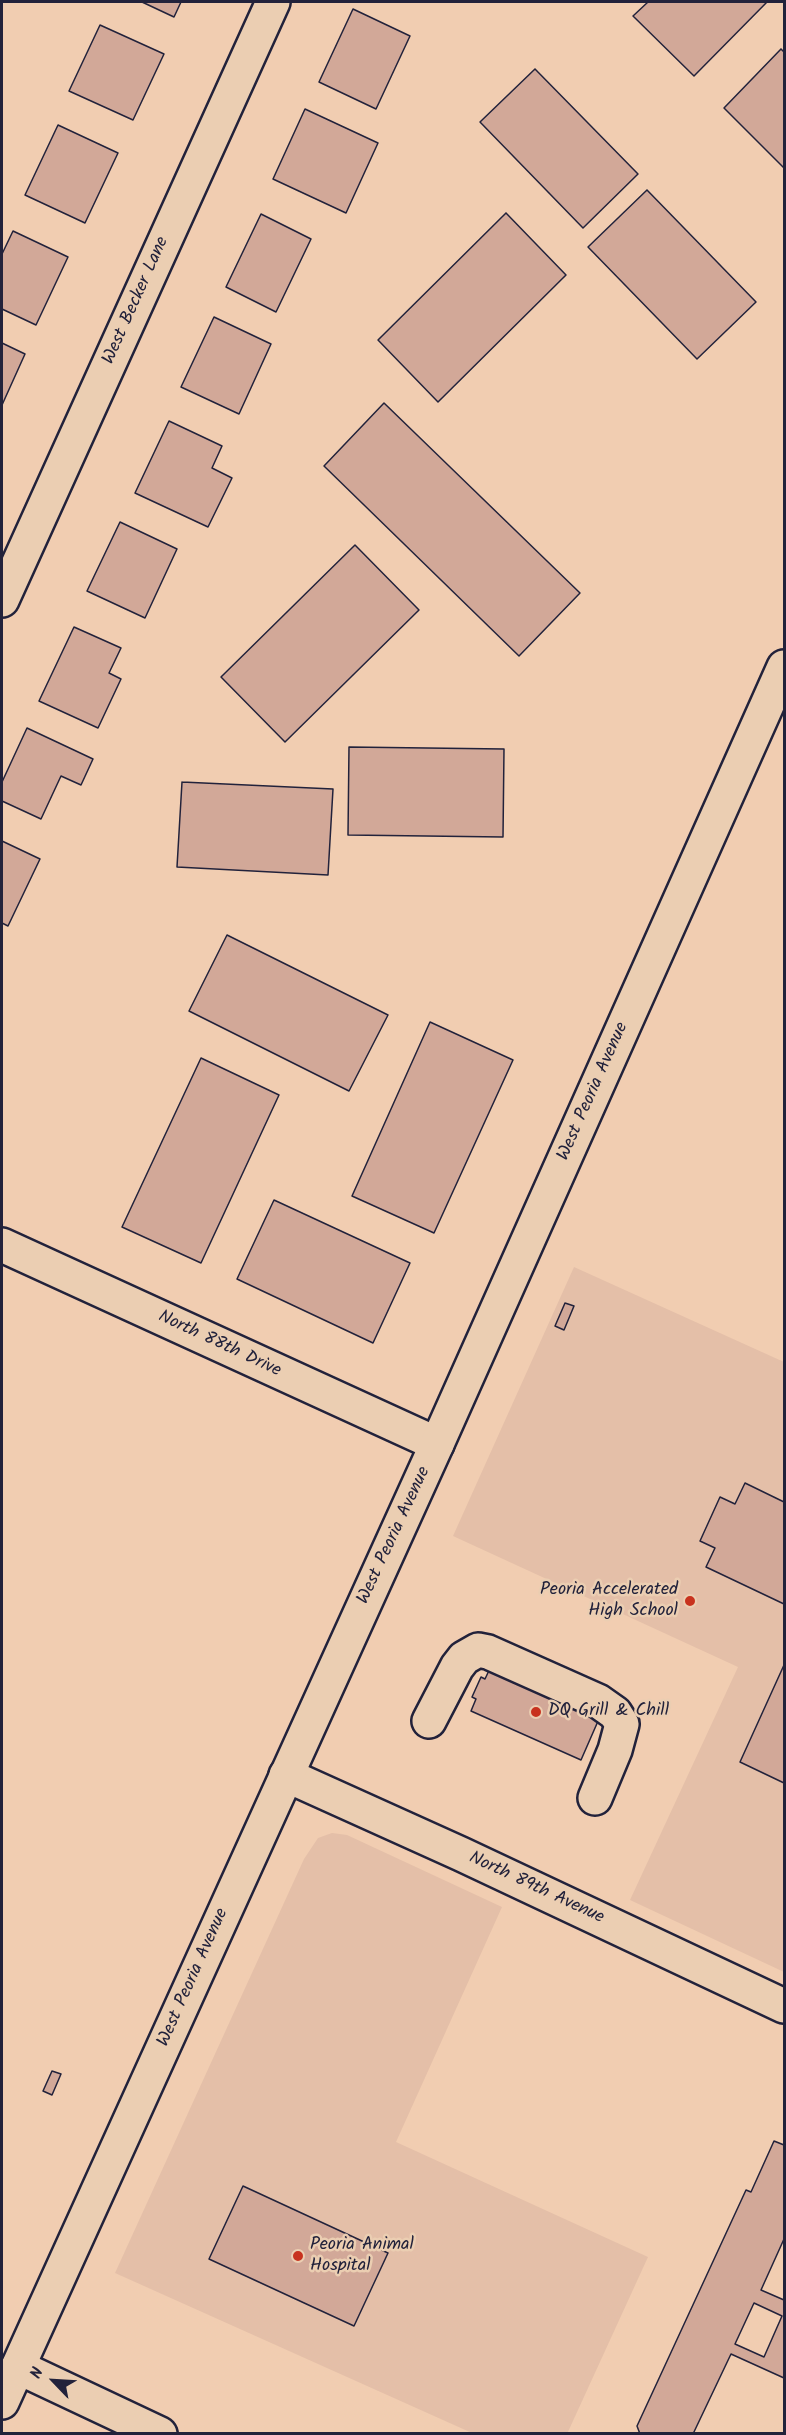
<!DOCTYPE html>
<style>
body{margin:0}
#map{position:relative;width:786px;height:2435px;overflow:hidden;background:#f1cdb1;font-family:Kalam,sans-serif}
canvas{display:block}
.frame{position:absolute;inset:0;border:3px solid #22223b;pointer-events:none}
.north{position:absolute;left:24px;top:2351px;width:60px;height:60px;-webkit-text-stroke:4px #ebceb2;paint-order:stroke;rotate:295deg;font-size:16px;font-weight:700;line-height:24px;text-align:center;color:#22223b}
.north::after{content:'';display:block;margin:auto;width:21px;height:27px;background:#22223b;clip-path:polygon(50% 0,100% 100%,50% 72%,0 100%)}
</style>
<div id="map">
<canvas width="786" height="2435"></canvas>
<div class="frame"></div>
<div class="north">N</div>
</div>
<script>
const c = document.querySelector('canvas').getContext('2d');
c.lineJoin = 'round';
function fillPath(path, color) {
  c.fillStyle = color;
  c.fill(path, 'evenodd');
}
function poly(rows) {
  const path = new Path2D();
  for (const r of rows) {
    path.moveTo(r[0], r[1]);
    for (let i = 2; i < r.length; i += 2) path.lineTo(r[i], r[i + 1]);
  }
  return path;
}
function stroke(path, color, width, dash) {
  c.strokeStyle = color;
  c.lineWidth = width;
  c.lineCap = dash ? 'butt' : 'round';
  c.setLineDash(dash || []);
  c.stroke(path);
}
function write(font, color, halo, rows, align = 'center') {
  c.font = font + ' Kalam,sans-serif';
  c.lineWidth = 5;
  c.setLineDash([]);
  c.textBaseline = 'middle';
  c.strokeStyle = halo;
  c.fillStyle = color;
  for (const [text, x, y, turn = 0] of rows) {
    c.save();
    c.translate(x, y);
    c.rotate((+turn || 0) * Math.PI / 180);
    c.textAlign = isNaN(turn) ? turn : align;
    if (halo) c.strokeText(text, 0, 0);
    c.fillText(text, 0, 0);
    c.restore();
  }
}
fillPath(poly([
 [574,1267,784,1362,784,1972,630,1900,738,1667,453,1536],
 [332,1833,347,1835,502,1907,396,2142,648,2257,567,2434,472,2433,115,2273,304,1859,318,1838]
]), '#e4bfa8');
const building = poly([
 [142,2,181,2,174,17,142,2],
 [648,2,767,2,694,76,633,16,648,2],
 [353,9,410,36,376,109,319,82,353,9],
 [100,25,164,54,133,120,69,91,100,25],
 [781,49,784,52,784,168,724,108,781,49],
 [535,69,638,174,583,228,480,122,535,69],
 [305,109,378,143,346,213,273,179,305,109],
 [58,125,118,153,85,223,25,195,58,125],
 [647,190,756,302,697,359,588,247,647,190],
 [506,213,566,275,438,402,378,340,506,213],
 [261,214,311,239,276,312,226,287,261,214],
 [13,231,68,257,36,325,2,309,2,254,13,231],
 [214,317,271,344,239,414,181,387,214,317],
 [2,343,25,354,2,405,2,343],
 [384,403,580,593,519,656,324,466,384,403],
 [169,421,222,446,212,468,232,478,208,527,135,493,169,421],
 [120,522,177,549,145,618,87,591,120,522],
 [355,545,419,610,285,742,221,677,355,545],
 [74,627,121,648,109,673,121,679,98,728,39,701,74,627],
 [27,728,93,759,81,785,61,776,41,819,2,801,2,782,27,728],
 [349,747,504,749,503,837,348,835,349,747],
 [182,782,333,789,328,875,177,867,182,782],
 [2,841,40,859,8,926,2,923,2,841],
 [227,935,388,1015,349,1091,189,1011,227,935],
 [430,1022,513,1060,434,1233,352,1196,430,1022],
 [201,1058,279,1095,201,1263,122,1227,201,1058],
 [274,1200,410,1263,373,1343,237,1279,274,1200],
 [565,1303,574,1306,564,1330,555,1326,565,1303],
 [745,1483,784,1502,784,1604,706,1567,715,1548,700,1541,720,1497,735,1504,745,1483],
 [492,1664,602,1712,581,1760,471,1711,476,1699,472,1697,481,1677,485,1679,492,1664],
 [784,1665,784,1783,740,1762,784,1665],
 [52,2071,61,2074,52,2095,43,2091,52,2071],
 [774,2141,784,2145,784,2239,761,2290,784,2300,784,2378,731,2354,693,2434,640,2434,637,2426,746,2190,751,2192,774,2141],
 [754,2303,782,2316,764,2357,735,2344,754,2303],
 [243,2186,388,2253,354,2326,209,2259,243,2186]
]);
fillPath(building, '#d2a898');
stroke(building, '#22223b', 1.5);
const minor = poly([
 [2,600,273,2],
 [2,1245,437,1444],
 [429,1721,457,1667,464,1658,478,1650,488,1652,598,1701,615,1713,622,1724,615,1750,595,1798],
 [286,1775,461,1854,784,2006],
 [18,2367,160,2434]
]);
const major = poly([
 [2,2402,437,1444,784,667]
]);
stroke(minor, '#22223b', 38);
stroke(major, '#22223b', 38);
stroke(minor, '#ebceb2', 33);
stroke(major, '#ebceb2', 33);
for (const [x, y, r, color] of [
 [690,1601,6,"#c8321e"],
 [536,1712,6,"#c8321e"],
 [298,2256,6,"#c8321e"]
]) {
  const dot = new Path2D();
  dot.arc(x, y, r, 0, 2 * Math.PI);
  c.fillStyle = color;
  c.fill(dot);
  stroke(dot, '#ebceb2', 2);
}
write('18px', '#22223b', '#ebceb2', [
 ["West Becker Lane",137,301,-66],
 ["West Peoria Avenue",594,1092,-66],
 ["North 88th Drive",219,1345,25],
 ["West Peoria Avenue",395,1536,-65],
 ["North 89th Avenue",536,1889,25],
 ["West Peoria Avenue",194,1978,-66]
]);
write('18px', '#22223b', '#ebceb2', [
 ["Peoria Accelerated",678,1591,"right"],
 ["High School",678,1612,"right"],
 ["DQ Grill & Chill",548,1712],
 ["Peoria Animal",310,2246],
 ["Hospital",310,2267]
], 'left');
</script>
